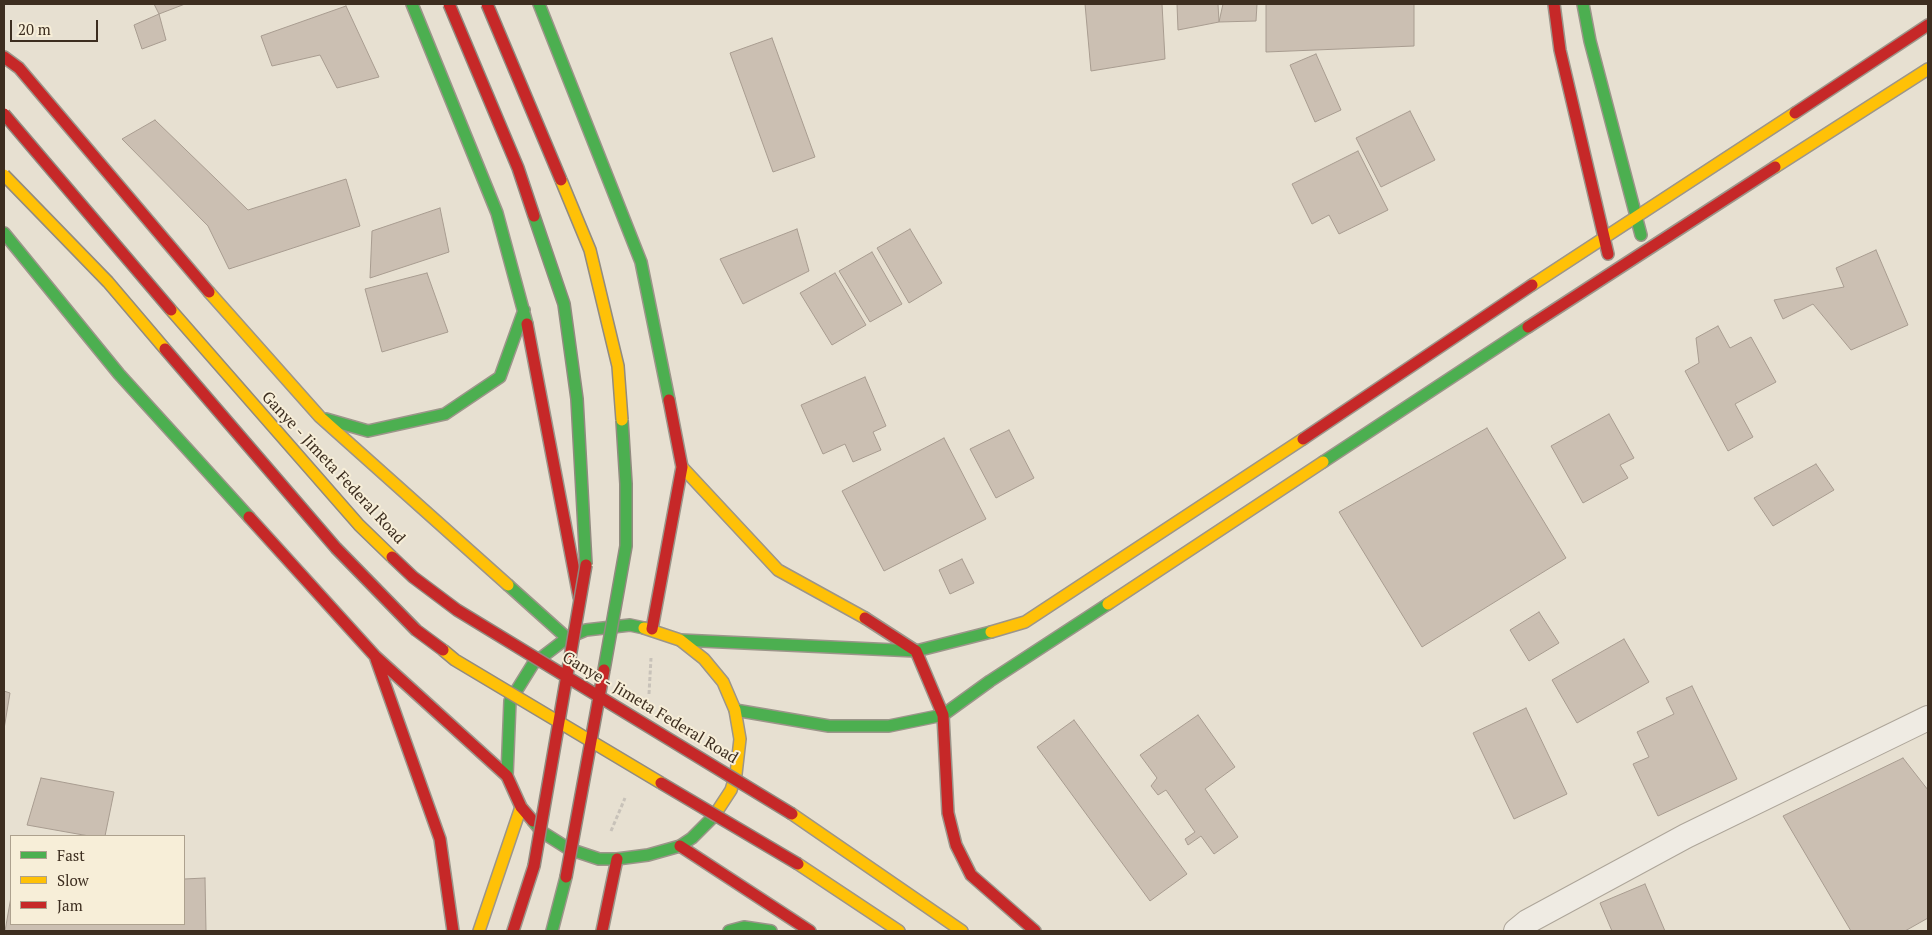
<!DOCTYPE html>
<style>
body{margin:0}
#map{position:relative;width:1932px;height:935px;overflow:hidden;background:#e7e0d1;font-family:"PT Serif",serif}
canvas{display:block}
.frame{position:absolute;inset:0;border:5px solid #3d2e20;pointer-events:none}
.legend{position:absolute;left:10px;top:835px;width:175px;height:90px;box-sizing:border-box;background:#f7eed8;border:1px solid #ada18e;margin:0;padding:6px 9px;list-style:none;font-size:15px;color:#3d2e20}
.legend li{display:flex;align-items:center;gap:10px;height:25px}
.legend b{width:25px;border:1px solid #ada18e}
.scale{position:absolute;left:10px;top:20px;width:88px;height:22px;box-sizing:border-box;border:2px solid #3d2e20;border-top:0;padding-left:6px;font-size:15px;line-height:18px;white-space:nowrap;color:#3d2e20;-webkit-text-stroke:4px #f7eed8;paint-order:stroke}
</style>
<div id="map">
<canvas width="1932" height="935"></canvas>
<div class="frame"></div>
<ul class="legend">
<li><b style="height:6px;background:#4caf50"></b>Fast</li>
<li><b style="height:6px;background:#ffc107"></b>Slow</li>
<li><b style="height:6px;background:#c62828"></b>Jam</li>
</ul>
<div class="scale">20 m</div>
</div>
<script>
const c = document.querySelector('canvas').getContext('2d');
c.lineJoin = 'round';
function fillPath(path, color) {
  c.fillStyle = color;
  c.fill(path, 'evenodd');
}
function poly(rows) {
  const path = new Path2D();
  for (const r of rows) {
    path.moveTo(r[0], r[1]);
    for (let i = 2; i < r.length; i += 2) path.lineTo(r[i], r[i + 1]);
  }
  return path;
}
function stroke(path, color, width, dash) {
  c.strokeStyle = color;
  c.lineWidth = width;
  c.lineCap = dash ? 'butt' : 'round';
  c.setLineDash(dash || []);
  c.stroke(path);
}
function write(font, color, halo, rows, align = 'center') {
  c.font = font + ' "PT Serif",serif';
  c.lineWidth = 4;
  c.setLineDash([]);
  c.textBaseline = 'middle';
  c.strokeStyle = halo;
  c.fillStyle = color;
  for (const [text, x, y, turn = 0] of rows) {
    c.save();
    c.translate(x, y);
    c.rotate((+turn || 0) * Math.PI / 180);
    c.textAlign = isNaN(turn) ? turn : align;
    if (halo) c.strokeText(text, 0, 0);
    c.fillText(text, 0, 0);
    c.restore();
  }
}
const building = poly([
 [154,4,185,4,159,14,154,4],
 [1085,4,1162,4,1165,59,1091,71,1085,4],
 [1177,4,1218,4,1219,22,1178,30,1177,4],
 [1223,4,1257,4,1256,21,1219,22,1223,4],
 [1266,4,1414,4,1414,46,1266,52,1266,4],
 [346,6,379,77,337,88,320,55,272,66,261,36,346,6],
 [159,14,166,40,142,49,134,25,159,14],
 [772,38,815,157,773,172,730,53,772,38],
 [1316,54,1341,110,1315,122,1290,65,1316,54],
 [1410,111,1435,160,1381,187,1356,138,1410,111],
 [155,120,248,210,346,179,360,226,229,269,208,226,122,139,155,120],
 [1358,151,1388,210,1339,234,1329,215,1312,224,1292,184,1358,151],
 [440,208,449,252,370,278,372,231,440,208],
 [797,229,809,271,743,304,720,259,797,229],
 [910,229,942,283,909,303,877,248,910,229],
 [1876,250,1908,325,1851,350,1813,304,1783,319,1774,300,1844,287,1836,268,1876,250],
 [872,252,902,304,870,322,839,271,872,252],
 [427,273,448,332,382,352,365,289,427,273],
 [835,273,866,325,832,345,800,293,835,273],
 [1718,326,1730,348,1751,337,1776,382,1735,404,1753,437,1728,451,1685,371,1699,363,1696,338,1718,326],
 [865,377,886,426,873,432,881,450,853,462,845,444,823,454,801,405,865,377],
 [1609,414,1634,458,1620,465,1628,478,1583,503,1551,446,1609,414],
 [1487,428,1566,558,1422,647,1339,512,1487,428],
 [1009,430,1034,478,996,498,970,449,1009,430],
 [944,438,986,519,884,571,842,491,944,438],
 [1816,464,1834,490,1773,526,1754,498,1816,464],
 [962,559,974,583,950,594,939,570,962,559],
 [1539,612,1559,643,1529,661,1510,630,1539,612],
 [1624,639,1649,682,1577,723,1552,680,1624,639],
 [1692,686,1737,779,1658,816,1633,764,1649,757,1637,732,1674,714,1666,698,1692,686],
 [4,691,10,693,4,729,4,691],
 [1526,708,1567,794,1514,819,1473,733,1526,708],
 [1198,715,1235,767,1205,789,1238,837,1214,854,1201,836,1188,845,1185,839,1195,832,1166,790,1158,795,1151,786,1157,778,1140,755,1198,715],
 [1074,720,1187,874,1150,901,1037,747,1074,720],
 [1903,758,1928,790,1928,918,1905,931,1851,931,1783,816,1903,758],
 [41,778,114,792,105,836,89,836,27,825,41,778],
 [205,878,206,931,5,931,11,897,11,924,184,924,184,879,205,878],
 [1645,884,1665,931,1612,931,1600,903,1645,884]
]);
fillPath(building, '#cbbfb2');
stroke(building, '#a89c90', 1);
const street = poly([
 [1516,931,1527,922,1686,836,1928,718]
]);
const fast = poly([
 [412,4,497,213,527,324],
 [539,4,641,262,669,400],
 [1583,4,1590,41,1641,235],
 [4,233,119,374,249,517],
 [326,419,368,431,445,414,500,377,524,310],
 [1323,462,1528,327],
 [508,585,567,638],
 [680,640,916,651,991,632],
 [735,710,829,726,889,726,943,715,990,681,1108,604],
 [507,776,510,701,533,664,567,638,586,630,630,625,644,628],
 [533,821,542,832,569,849,599,859,617,859,648,855,680,846,692,838,714,816],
 [552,931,566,877],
 [729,931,744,927,771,931]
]);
const slow = poly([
 [1775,167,1928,69],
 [1532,285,1795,113],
 [209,292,320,417,508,585],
 [682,467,778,570,865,618],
 [1108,604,1323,462],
 [644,628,680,640,704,659,723,682,735,710,740,739,736,774,731,790,714,816],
 [991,632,1025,622,1303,439],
 [792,814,962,931],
 [798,864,899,931],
 [479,931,521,807]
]);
const jam = poly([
 [1554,4,1560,50,1608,254],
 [4,57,19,68,209,292],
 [1795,113,1928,25],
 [527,324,579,597],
 [1528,327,1775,167],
 [1303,439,1532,285],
 [249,517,375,656,507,776,521,807,533,821],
 [865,618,916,651,943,715,948,813,956,845,971,875,1035,931],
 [652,629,682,467,669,400],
 [376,659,440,839,453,931],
 [680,846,810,931],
 [513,931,534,866],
 [602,931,617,859]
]);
stroke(street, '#ada599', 26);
stroke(fast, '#9c958a', 14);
stroke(slow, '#9c958a', 14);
stroke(jam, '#9c958a', 14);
stroke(poly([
 [649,694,651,658],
 [611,831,625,798]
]), '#c8c2b9', 3, [4, 2.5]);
stroke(street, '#efebe3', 24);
stroke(fast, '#4caf50', 11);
stroke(slow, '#ffc107', 11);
stroke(jam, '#c62828', 11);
const fastBridge = poly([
 [534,216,564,304,577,399,586,565],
 [604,670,626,546,626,484,622,420]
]);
const slowBridge = poly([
 [4,175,108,282,165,349],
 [561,180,590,250,618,366,622,420],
 [171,310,359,525,392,557],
 [443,650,455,660,661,783]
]);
const jamBridge = poly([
 [449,4,518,168,534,216],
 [487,4,561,180],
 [4,114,171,310],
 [165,349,336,548,416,630,443,650],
 [392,557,413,577,457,610,792,814],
 [661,783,798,864],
 [534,866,586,565],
 [566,877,604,670]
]);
stroke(fastBridge, '#928b80', 14, []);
stroke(slowBridge, '#928b80', 14, []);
stroke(jamBridge, '#928b80', 14, []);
stroke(fastBridge, '#4caf50', 11);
stroke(slowBridge, '#ffc107', 11);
stroke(jamBridge, '#c62828', 11);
write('16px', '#3d2e20', '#f7eed8', [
 ["Ganye - Jimeta Federal Road",333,468,47],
 ["Ganye - Jimeta Federal Road",650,708,31]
]);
</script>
